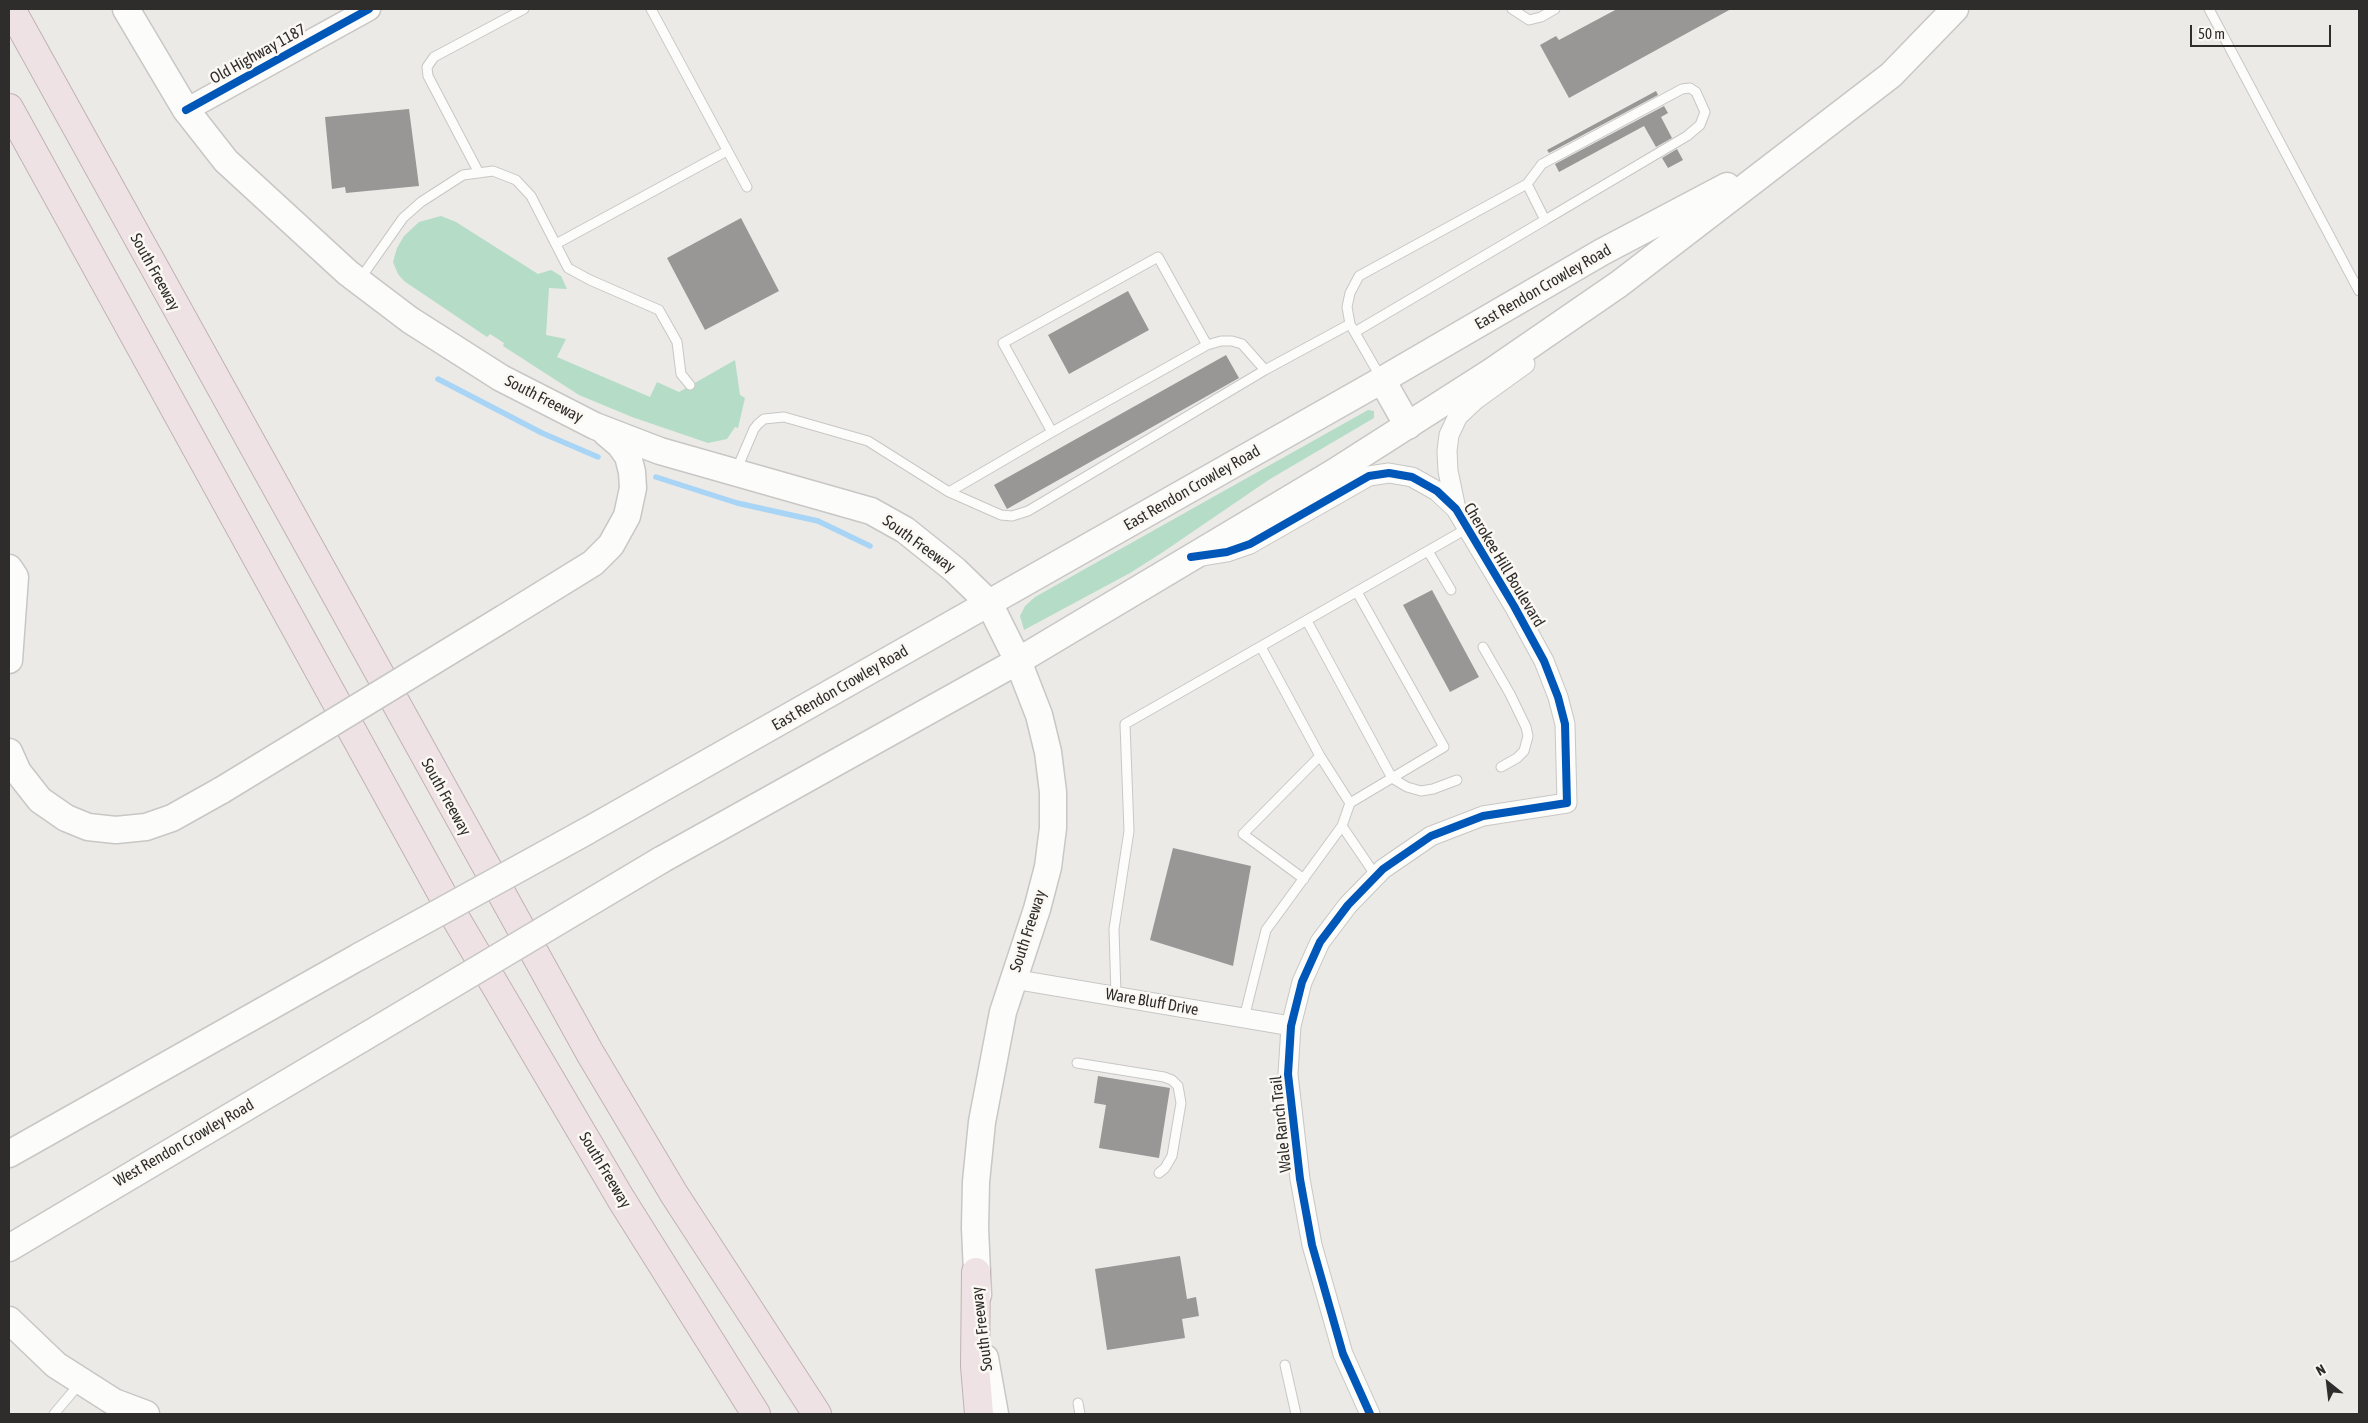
<!DOCTYPE html>
<style>
body{margin:0}
#map{position:relative;width:2368px;height:1423px;overflow:hidden;background:#ebeae7;font-family:"Asap Condensed",sans-serif}
canvas{display:block}
.frame{position:absolute;inset:0;border:10px solid #2f2d2b;pointer-events:none}
.north{position:absolute;left:2303px;top:1358px;width:50px;height:50px;-webkit-text-stroke:4px #fbf8f3;paint-order:stroke;rotate:331deg;font-size:14px;font-weight:700;line-height:20px;text-align:center;color:#2f2d2b}
.north::after{content:'';display:block;margin:auto;width:18px;height:22px;background:#2f2d2b;clip-path:polygon(50% 0,100% 100%,50% 72%,0 100%)}
.scale{position:absolute;left:2190px;top:25px;width:141px;height:22px;box-sizing:border-box;border:2px solid #2f2d2b;border-top:0;padding-left:6px;font-size:15px;line-height:18px;white-space:nowrap;color:#2f2d2b;-webkit-text-stroke:4px #fbf8f3;paint-order:stroke}
</style>
<div id="map">
<canvas width="2368" height="1423"></canvas>
<div class="frame"></div>
<div class="north">N</div>
<div class="scale">50 m</div>
</div>
<script>
const c = document.querySelector('canvas').getContext('2d');
c.lineJoin = 'round';
function fillPath(path, color) {
  c.fillStyle = color;
  c.fill(path, 'evenodd');
}
function poly(rows) {
  const path = new Path2D();
  for (const r of rows) {
    path.moveTo(r[0], r[1]);
    for (let i = 2; i < r.length; i += 2) path.lineTo(r[i], r[i + 1]);
  }
  return path;
}
function stroke(path, color, width, dash) {
  c.strokeStyle = color;
  c.lineWidth = width;
  c.lineCap = dash ? 'butt' : 'round';
  c.setLineDash(dash || []);
  c.stroke(path);
}
function write(font, color, halo, rows, align = 'center') {
  c.font = font + ' "Asap Condensed",sans-serif';
  c.lineWidth = 5;
  c.setLineDash([]);
  c.textBaseline = 'middle';
  c.strokeStyle = halo;
  c.fillStyle = color;
  for (const [text, x, y, turn = 0] of rows) {
    c.save();
    c.translate(x, y);
    c.rotate((+turn || 0) * Math.PI / 180);
    c.textAlign = isNaN(turn) ? turn : align;
    if (halo) c.strokeText(text, 0, 0);
    c.fillText(text, 0, 0);
    c.restore();
  }
}
fillPath(poly([
 [441,216,456,222,538,274,551,270,561,276,567,289,549,288,546,335,566,339,557,357,650,397,657,382,679,392,735,360,740,395,745,398,738,428,735,427,727,439,708,443,632,417,579,395,503,346,504,343,490,334,487,337,404,281,398,274,393,262,397,248,404,236,419,222],
 [1368,410,1374,411,1374,418,1270,479,1163,552,1130,573,1024,630,1020,616,1025,606,1035,597]
]), '#b5dcc6');
stroke(poly([
 [438,379,542,433,598,457],
 [656,477,737,503,818,521,870,546]
]), '#a8d4f6', 5.5);
fillPath(poly([
 [1617,9,1731,9,1569,98,1540,45,1556,36,1559,40],
 [1656,91,1658,95,1549,153,1547,150],
 [1664,106,1668,113,1661,117,1672,138,1656,147,1644,126,1559,172,1555,164],
 [409,109,419,186,346,193,345,187,332,189,325,117],
 [1677,149,1683,160,1668,168,1662,158],
 [741,218,779,291,705,330,667,258],
 [1128,291,1149,330,1069,374,1048,335],
 [1226,355,1239,378,1007,509,994,485],
 [1432,590,1479,677,1450,692,1403,605],
 [1173,848,1251,866,1233,966,1150,940],
 [1098,1076,1170,1088,1159,1158,1099,1148,1106,1105,1094,1103],
 [1180,1256,1187,1299,1196,1297,1199,1316,1182,1319,1185,1338,1107,1350,1095,1269]
]), '#989796');
const service = poly([
 [651,9,747,187],
 [1512,9,1529,20,1541,17,1555,9],
 [2209,9,2359,291],
 [479,173,428,76,427,67,434,57,524,9],
 [556,244,727,151],
 [360,279,403,218,421,202,463,175,493,171,516,180,531,196,568,268,590,280,659,310,677,342,681,374,690,385],
 [1350,324,1347,307,1350,293,1359,276,1527,184,1542,164,1682,89,1690,88,1696,92,1705,112,1700,125,1687,136,1545,220],
 [1355,332,1545,220,1527,184],
 [1052,432,1207,345],
 [736,471,754,429,758,424,764,419,784,417,868,441,949,492,1052,432,1003,343,1158,257,1207,345,1221,341,1232,341,1242,344,1265,370,1350,324,1381,378],
 [949,492,1001,515,1012,516,1028,511,1265,370],
 [1428,551,1451,590],
 [1307,621,1392,778,1407,787,1421,791,1433,789,1457,780],
 [1261,647,1320,756],
 [1483,647,1510,694,1526,727,1528,736,1524,751,1517,758,1501,767],
 [1350,803,1444,747,1357,592],
 [1304,879,1243,834,1320,756,1350,803,1342,826,1376,876],
 [1116,995,1114,929,1129,831,1125,724,1468,528],
 [1244,1018,1266,930,1342,826],
 [1077,1063,1164,1077,1172,1080,1178,1086,1181,1103,1172,1156,1165,1168,1159,1173],
 [1285,1365,1296,1414],
 [1078,1403,1080,1414],
 [54,1414,81,1382]
]);
const minor = poly([
 [1456,509,1448,471,1447,451,1449,435,1458,416,1475,400,1525,364],
 [1203,556,1227,552,1250,544,1369,476,1389,473,1412,477,1437,491,1456,509,1514,606,1544,661,1558,697,1565,724,1567,803,1483,816,1431,836,1383,869,1348,905,1320,942,1302,982,1291,1026,1288,1074,1300,1179,1312,1245,1343,1354,1370,1414],
 [1013,979,1291,1026]
]);
const tertiary = poly([
 [186,110,369,9]
]);
const secondary = poly([
 [126,9,186,110,226,161,348,273,410,320,501,378,595,426,660,451,871,511,905,530,955,570,989,603,1018,661,1039,715,1048,752,1053,792,1053,828,1048,867,1037,909,1003,1012,982,1122,976,1182,975,1228,978,1295],
 [1382,380,1408,426],
 [9,568,15,577,9,660],
 [504,618,593,563,611,545,627,516,633,488,632,472,628,456,620,445,606,433],
 [9,752,18,772,40,800,66,818,88,827,116,830,146,827,172,818,222,790],
 [587,831,1382,380,1602,252,1727,186],
 [661,860,1018,661,1333,473,1491,372,1619,284,1891,75,1955,9],
 [9,1154,360,956],
 [9,1248,361,1039],
 [9,1320,56,1365,114,1402,146,1414],
 [985,1358,995,1414]
]);
const motorway = poly([
 [11,9,590,1053,674,1194,817,1414],
 [9,108,452,912,621,1199,756,1414],
 [976,1272,975,1366,979,1414]
]);
stroke(service, '#c8c7c5', 11);
stroke(minor, '#c8c7c5', 21);
stroke(tertiary, '#c8c7c5', 25);
stroke(secondary, '#c8c7c5', 29);
stroke(motorway, '#c0b2b4', 30);
stroke(service, '#fcfcfb', 9);
stroke(minor, '#fcfcfb', 19);
stroke(tertiary, '#fcfcfb', 22);
stroke(secondary, '#fcfcfb', 26);
stroke(motorway, '#eee2e5', 28);
const secondaryBridge = poly([
 [222,790,504,618],
 [360,956,587,831],
 [361,1039,661,860]
]);
stroke(secondaryBridge, '#c8c7c5', 29, []);
stroke(secondaryBridge, '#fcfcfb', 26);
stroke(poly([
 [186,110,369,9],
 [1191,557,1227,552,1250,544,1369,476,1389,473,1412,477,1437,491,1456,509,1514,606,1544,661,1558,697,1565,724,1567,803,1483,816,1431,836,1383,869,1348,905,1320,942,1302,982,1291,1026,1288,1074,1300,1179,1312,1245,1343,1354,1370,1414]
]), '#0057b8', 8);
write('16px', '#2f2d2b', '#fbf8f3', [
 ["Old Highway 1187",258,54,-29],
 ["South Freeway",155,272,61],
 ["East Rendon Crowley Road",1543,287,-30],
 ["South Freeway",544,399,27],
 ["East Rendon Crowley Road",1192,488,-30],
 ["South Freeway",919,544,36],
 ["Cherokee Hill Boulevard",1504,565,59],
 ["East Rendon Crowley Road",840,688,-30],
 ["South Freeway",446,797,61],
 ["South Freeway",1028,931,-72],
 ["Ware Bluff Drive",1152,1002,10],
 ["Wale Ranch Trail",1281,1124,-96],
 ["West Rendon Crowley Road",184,1143,-30],
 ["South Freeway",605,1170,59],
 ["South Freeway",982,1329,-97]
]);
</script>
